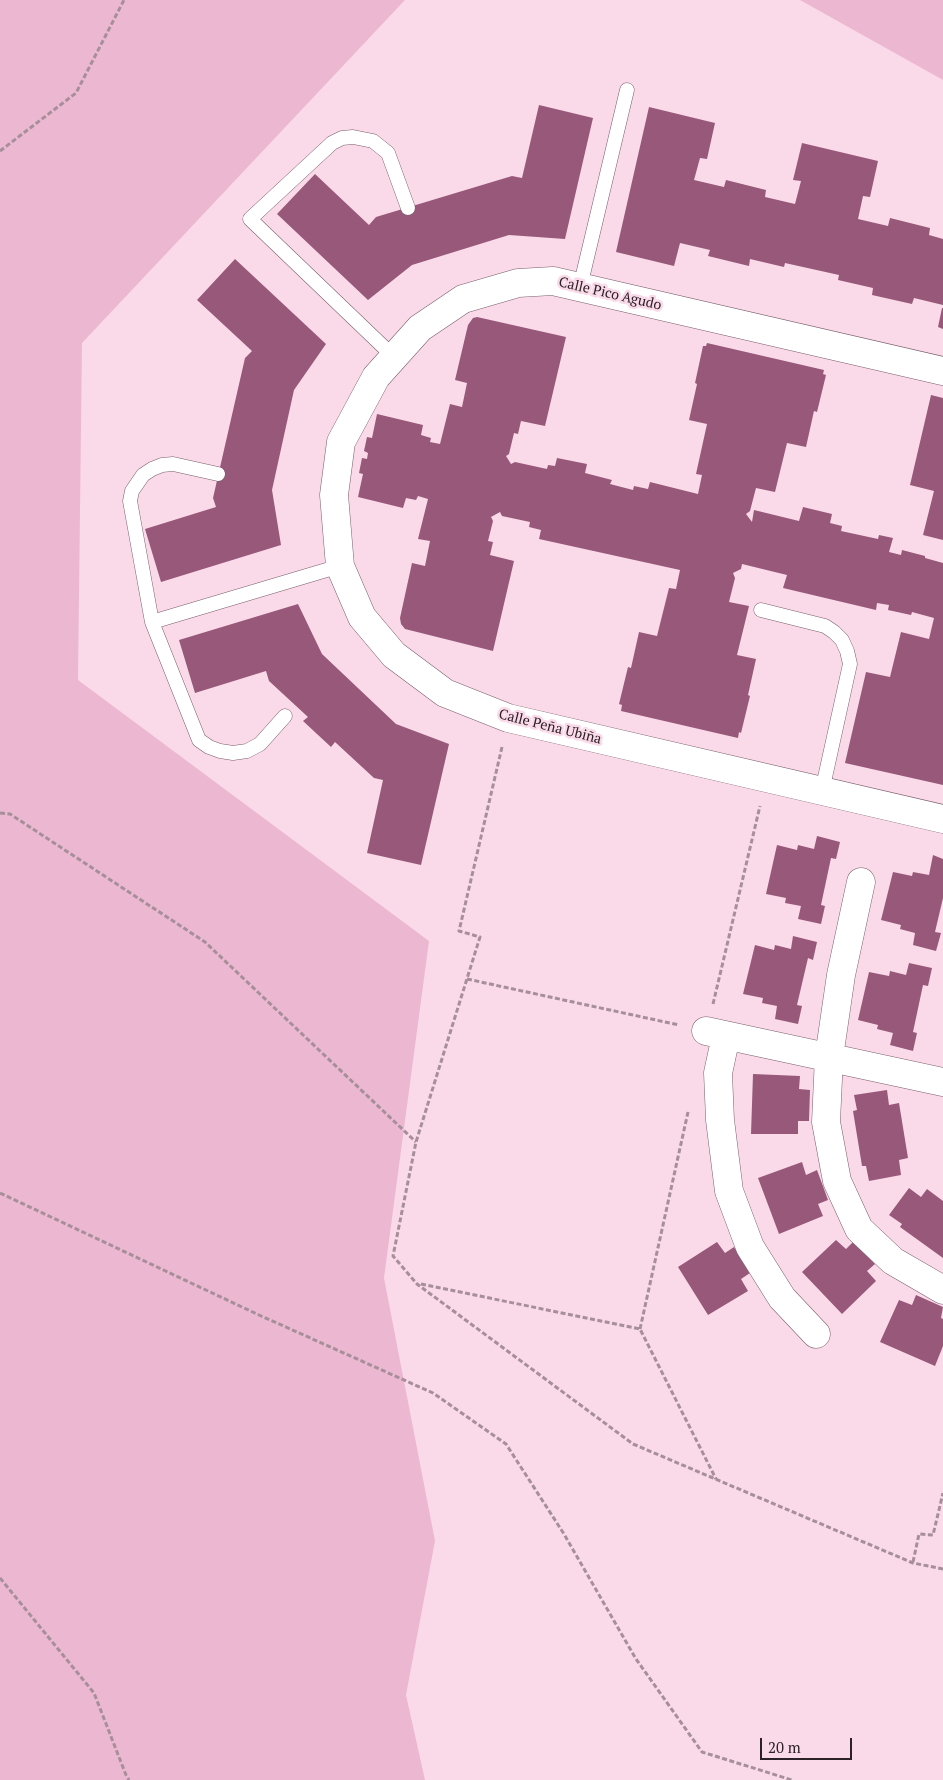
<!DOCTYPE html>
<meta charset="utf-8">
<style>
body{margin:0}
#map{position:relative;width:943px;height:1780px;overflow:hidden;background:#fadae9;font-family:"PT Serif",serif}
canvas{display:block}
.scale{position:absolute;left:760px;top:1738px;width:92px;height:22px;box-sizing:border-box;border:2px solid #2c2126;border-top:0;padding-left:6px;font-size:15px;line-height:18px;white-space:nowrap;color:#2c2126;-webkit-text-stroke:4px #fadae9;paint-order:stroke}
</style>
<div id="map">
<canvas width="943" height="1780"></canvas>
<div class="scale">20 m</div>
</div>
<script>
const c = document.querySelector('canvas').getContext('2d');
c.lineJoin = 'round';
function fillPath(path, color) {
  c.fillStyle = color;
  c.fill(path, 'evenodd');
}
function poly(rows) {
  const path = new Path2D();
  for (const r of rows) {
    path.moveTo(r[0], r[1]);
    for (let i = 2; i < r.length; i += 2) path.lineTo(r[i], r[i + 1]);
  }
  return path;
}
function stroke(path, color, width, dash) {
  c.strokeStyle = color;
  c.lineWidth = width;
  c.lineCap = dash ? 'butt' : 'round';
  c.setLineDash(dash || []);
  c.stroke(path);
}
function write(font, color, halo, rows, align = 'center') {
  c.font = font + ' "PT Serif",serif';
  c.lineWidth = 5;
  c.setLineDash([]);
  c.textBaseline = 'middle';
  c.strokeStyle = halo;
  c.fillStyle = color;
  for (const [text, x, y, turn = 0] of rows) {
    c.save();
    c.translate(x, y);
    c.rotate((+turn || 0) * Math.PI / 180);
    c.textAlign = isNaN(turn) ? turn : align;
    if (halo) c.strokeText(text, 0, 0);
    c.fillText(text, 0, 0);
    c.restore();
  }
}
fillPath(poly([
 [0,0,405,0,82,343,78,680,429,941,384,1278,435,1541,406,1695,425,1780,0,1780],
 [800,0,943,0,943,80]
]), '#ecb8d1');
fillPath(poly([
 [539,105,593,118,565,239,509,235,412,265,368,300,277,214,315,174,369,225,376,217,512,176,522,178],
 [649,107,715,123,707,159,700,158,694,180,724,187,726,180,766,190,765,197,795,204,801,181,793,180,802,143,878,161,870,197,863,196,858,219,888,226,890,218,930,228,929,235,943,239,943,305,914,298,912,304,872,295,873,288,838,280,839,275,785,263,784,267,750,259,749,266,708,256,710,250,680,243,674,266,616,252],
 [235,259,326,344,294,390,272,490,281,545,161,582,145,529,216,507,213,498,245,358,252,351,197,300],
 [942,308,943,308,943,329,938,327],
 [477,317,566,337,545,426,521,421,518,434,514,433,509,454,506,456,511,464,515,462,547,469,548,465,555,466,557,458,587,464,585,473,612,480,610,484,633,490,634,486,648,489,650,482,698,494,702,475,696,474,707,424,689,420,697,384,695,383,703,346,706,346,707,343,824,370,823,374,826,375,817,412,814,411,806,447,787,443,775,492,756,488,750,511,746,514,752,522,754,510,799,521,803,507,832,514,830,523,842,526,841,531,878,539,879,535,893,538,889,552,901,555,902,550,925,556,925,558,943,563,943,785,845,763,866,672,890,677,901,632,929,639,934,618,912,612,911,615,888,610,889,605,877,603,876,610,783,588,787,575,742,564,741,569,733,573,735,578,729,602,749,606,737,655,756,659,748,695,750,696,741,733,739,732,738,738,621,711,622,705,619,704,628,667,631,668,639,632,657,636,669,588,676,589,680,570,539,539,541,530,529,527,530,522,502,516,500,512,491,517,493,521,488,541,493,542,490,555,514,561,493,651,405,629,401,624,400,618,412,563,425,566,430,541,418,539,428,499,418,496,416,500,406,498,403,508,358,497,363,474,359,473,362,458,367,459,368,453,364,451,367,437,372,438,377,414,423,425,421,435,431,438,430,442,440,444,450,404,462,407,467,383,455,380,468,325,473,318],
 [931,395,943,398,943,540,923,535,934,491,910,485],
 [298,604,322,654,396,724,449,744,421,865,367,853,383,780,374,778,335,742,331,747,303,721,308,717,269,681,266,671,195,693,179,640],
 [817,836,840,842,836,859,831,858,821,905,825,906,821,924,798,919,801,906,785,903,786,898,766,894,777,845,797,850,798,845,814,849],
 [933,855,943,859,943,898,935,932,941,933,936,951,913,945,915,933,900,929,901,925,881,920,893,872,912,876,913,872,929,875],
 [793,936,817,942,813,960,808,958,797,1005,802,1006,798,1024,775,1019,777,1006,762,1003,763,998,743,994,755,945,774,950,775,945,791,949],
 [909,963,932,968,928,986,923,985,913,1032,917,1033,913,1051,890,1045,893,1033,877,1029,878,1025,858,1020,869,972,889,976,890,971,906,975],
 [753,1074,800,1076,799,1089,810,1090,809,1121,798,1121,798,1134,751,1134],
 [887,1090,889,1105,899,1103,908,1158,899,1160,901,1175,869,1181,866,1166,862,1166,853,1111,857,1110,854,1095],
 [802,1162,806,1175,817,1170,828,1200,818,1204,823,1216,779,1234,758,1178],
 [909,1188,921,1197,927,1189,943,1201,943,1258,900,1227,902,1224,889,1215],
 [836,1240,846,1249,853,1242,875,1264,867,1271,876,1281,842,1314,802,1272],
 [717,1242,725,1253,734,1247,750,1273,741,1279,748,1291,708,1315,678,1267],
 [916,1295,943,1307,941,1318,943,1319,943,1346,935,1366,880,1342,899,1300,912,1305]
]), '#98587a');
const lane = poly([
 [580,287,627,90],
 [394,357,250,219,332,143,342,138,353,137,373,141,388,153,408,208],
 [761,610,825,626,834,632,842,640,847,651,850,664,822,791],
 [152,622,130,501,132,491,143,475,152,469,162,465,173,464,218,474],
 [285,716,260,744,247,751,233,753,220,751,209,747,199,740,152,622,340,566]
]);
const street = poly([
 [943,371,553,281,518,283,463,299,420,328,376,377,341,442,334,495,340,566,362,617,394,655,445,693,508,718,943,819],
 [861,882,841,975,829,1057,826,1122,837,1181,859,1229,893,1261,943,1290],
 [706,1031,943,1082],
 [726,1036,718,1073,720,1120,729,1191,750,1247,782,1298,816,1334]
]);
stroke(lane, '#795e6b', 15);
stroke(street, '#795e6b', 29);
stroke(poly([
 [0,151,76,93,124,0],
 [502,747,459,931,480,937,416,1142,393,1256,417,1284,633,1444,913,1563,943,1569],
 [0,813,10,814,205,942,416,1142],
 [467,979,679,1025],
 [713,1004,760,806],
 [0,1193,259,1315,433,1393,506,1444,564,1534,636,1659,702,1752,792,1780],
 [421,1284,640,1329,716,1479],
 [640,1329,688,1112],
 [913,1562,919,1534,933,1535,943,1493],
 [0,1578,94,1693,126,1775,129,1780]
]), '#a78f9a', 3, [5, 2.5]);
stroke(lane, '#fff', 14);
stroke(street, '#fff', 28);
write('14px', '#2c2126', '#fadae9', [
 ["Calle Pico Agudo",610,294,13],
 ["Calle Peña Ubiña",550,727,14]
]);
</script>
